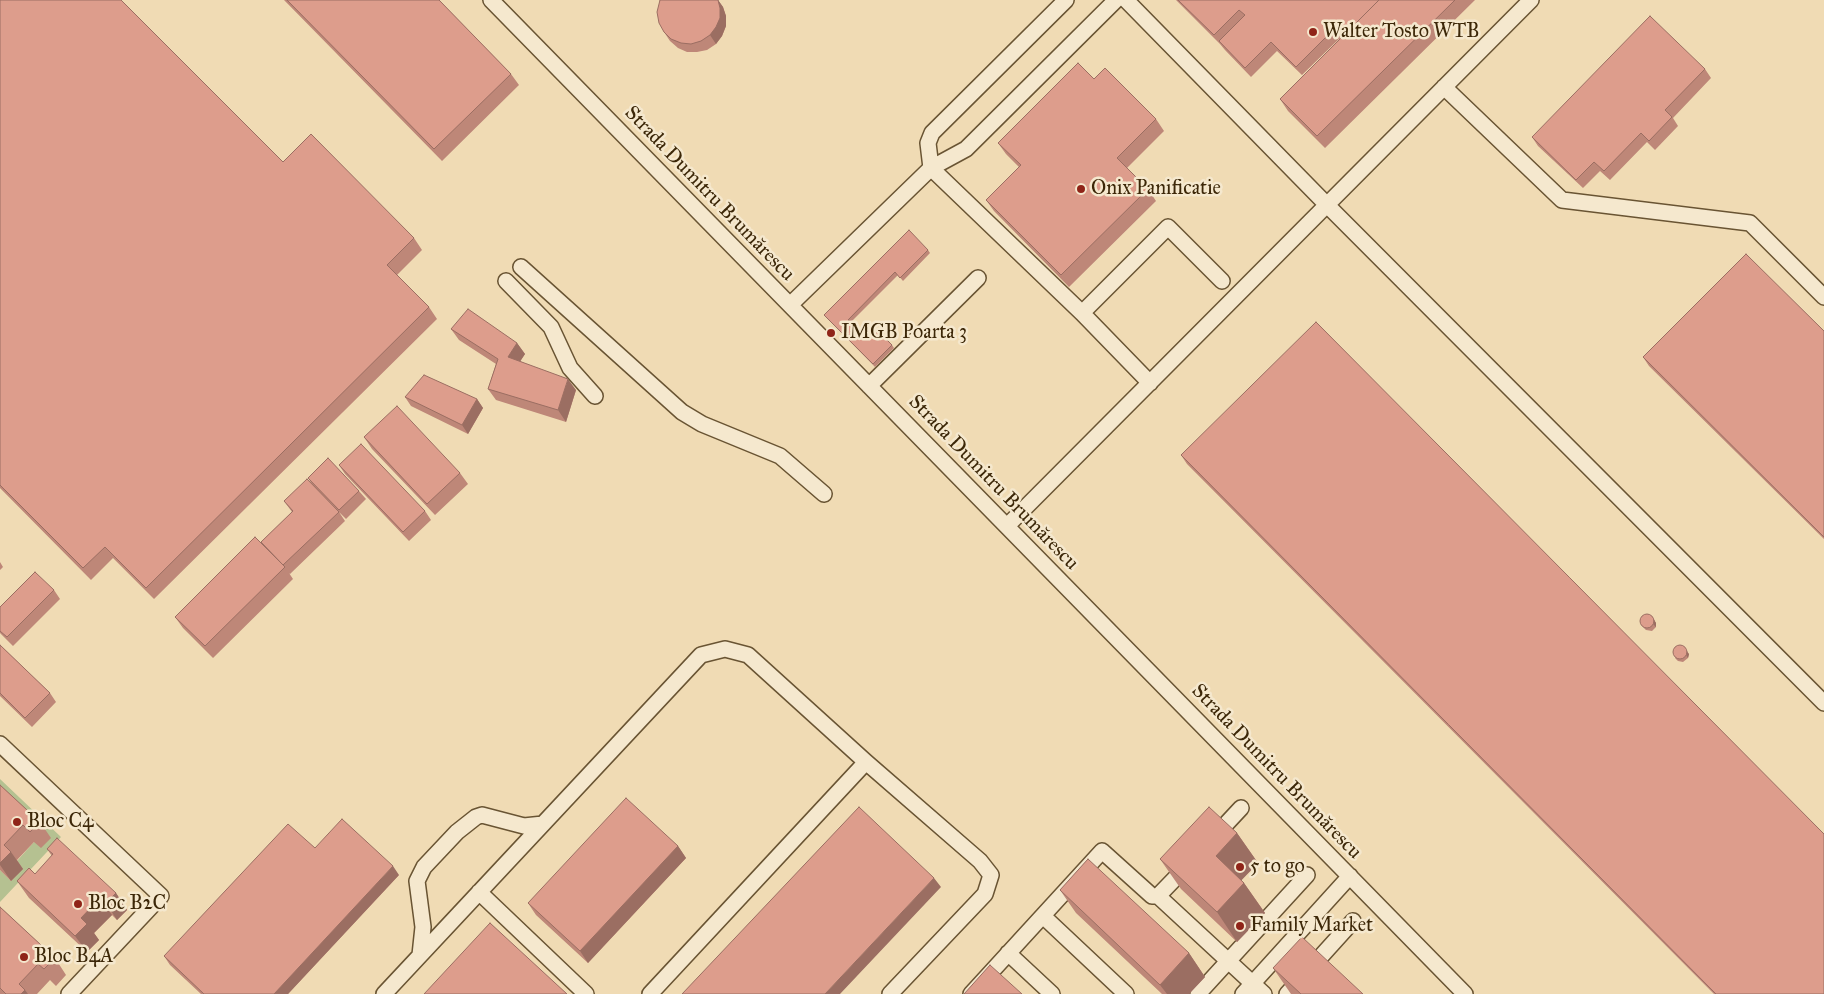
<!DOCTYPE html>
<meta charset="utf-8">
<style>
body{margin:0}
canvas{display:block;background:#f0dbb4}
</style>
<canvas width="1824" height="994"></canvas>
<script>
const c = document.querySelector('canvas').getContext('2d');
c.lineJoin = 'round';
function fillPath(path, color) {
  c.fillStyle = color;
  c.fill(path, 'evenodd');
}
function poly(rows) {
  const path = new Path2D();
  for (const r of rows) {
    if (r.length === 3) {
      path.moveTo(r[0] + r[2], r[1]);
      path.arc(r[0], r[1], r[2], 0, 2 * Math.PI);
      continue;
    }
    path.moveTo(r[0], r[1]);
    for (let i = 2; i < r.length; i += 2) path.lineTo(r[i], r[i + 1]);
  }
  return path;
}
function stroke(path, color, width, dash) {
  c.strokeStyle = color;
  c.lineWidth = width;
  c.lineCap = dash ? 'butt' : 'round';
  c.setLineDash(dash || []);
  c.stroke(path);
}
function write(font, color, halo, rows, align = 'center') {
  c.font = font + ' "IM FELL Great Primer",serif';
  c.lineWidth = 5;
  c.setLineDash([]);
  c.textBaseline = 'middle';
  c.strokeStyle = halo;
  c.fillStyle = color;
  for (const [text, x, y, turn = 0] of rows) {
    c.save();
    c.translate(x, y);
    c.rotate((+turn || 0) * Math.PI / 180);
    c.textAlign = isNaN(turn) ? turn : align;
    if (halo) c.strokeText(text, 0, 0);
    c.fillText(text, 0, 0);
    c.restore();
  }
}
fillPath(poly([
 [0,779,61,837,0,902,0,870,11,881,22,869,16,862,34,842,0,790]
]), '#b5c191');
const minor = poly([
 [491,0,1465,994],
 [1066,0,932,133,928,143,931,168,1082,313,1150,383],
 [1126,0,1327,205,1824,703],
 [1444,87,1562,200,1750,223,1824,297],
 [521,267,682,412,702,424,780,456,824,494],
 [506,281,551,327,570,368,595,396],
 [790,305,931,168,966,149,1116,0],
 [1082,313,1168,227,1222,281],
 [869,386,978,278],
 [1007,526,1531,0],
 [0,744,161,896,69,994],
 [1213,838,1241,808],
 [479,892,586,994],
 [1158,896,1264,994],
 [1158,896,1187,866],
 [1043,916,1126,994],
 [1008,953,1052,994],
 [420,955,423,927,417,881,424,867,457,832,476,817,482,815,524,826,543,824],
 [384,994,701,655,725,649,748,655,866,762,980,861,991,875,985,894,890,994],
 [650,994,866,762],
 [971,994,1102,851,1152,896,1158,896],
 [1198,994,1307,875],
 [1243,994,1350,876],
 [1287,994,1353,921]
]);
stroke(minor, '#695433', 18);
stroke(minor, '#f5e8ce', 15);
fillPath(poly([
 [0,0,414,238,422,250,397,275,429,307,437,319,154,599,113,558,91,580,0,488],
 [284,0,439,0,511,74,519,85,442,161],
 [660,0,718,0,723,7,726,16,726,26,722,36,716,44,707,50,697,52,687,52,678,48,670,41,664,32],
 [1176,0,1475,0,1325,148,1288,111,1280,99,1339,40,1339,39,1302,75,1277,51,1251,77,1225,50,1220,44],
 [1705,69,1711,78,1673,118,1678,126,1655,150,1647,142,1610,180,1600,171,1583,188,1538,146,1532,137],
 [1094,79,1156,119,1164,131,1127,168,1148,189,1156,201,1069,287,994,211,986,200,1019,167,1006,154,998,143],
 [928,250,930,253,903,281,898,275,851,322,869,340,892,345,894,348,875,367,824,315],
 [451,329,517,343,525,354,520,361,576,390,566,422,496,400,488,389,496,364,459,340],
 [1824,331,1824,539,1649,366,1643,357],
 [405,397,477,399,483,408,468,434,411,406],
 [364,437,460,473,468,484,435,515,372,449],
 [1181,455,1824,994,1714,994,1187,464],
 [339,465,425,511,431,520,409,541,345,474],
 [308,478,359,491,366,499,346,519,314,487],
 [284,501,339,512,345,521,290,574,289,573,293,579,213,658,183,628,175,617,265,548,261,542,292,512],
 [0,562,3,567,0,570],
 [54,590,60,599,13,646,0,633,0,607],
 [1652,616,1656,623,1656,627,1652,631,1646,630,1643,627],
 [0,645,50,693,56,702,32,727,0,696],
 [1684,647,1689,654,1688,658,1683,662,1678,661,1675,658],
 [0,785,40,822,51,838,41,848,34,842,17,860,23,869,11,881,0,870],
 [1237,833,1258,863,1241,880,1244,883,1265,913,1237,942,1181,889,1160,859],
 [678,846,686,858,588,963,536,915,528,903],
 [47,849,116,893,127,910,117,920,112,915,94,933,99,940,87,952,29,898,17,881,35,874,52,856],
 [399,875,288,994,201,994,170,965,164,956],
 [1060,890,1189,953,1205,977,1189,994,1162,994,1076,913],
 [0,907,55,958,66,975,56,986,50,980,37,994,0,994],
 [1273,968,1363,994,1291,994]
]), '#be8778');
fillPath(poly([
 [718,0,723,7,726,16,726,26,722,36,716,44,710,35],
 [517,343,525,354,516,368,508,357],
 [568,379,576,390,566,422,558,410],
 [477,399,483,408,468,434,462,425],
 [1654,620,1656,623,1656,627,1653,624],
 [1686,651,1689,654,1688,658,1686,655],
 [1237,833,1258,863,1236,886,1216,856],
 [678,846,686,858,588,963,580,951],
 [11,852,23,869,11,881,0,865,0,863],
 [393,866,399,875,288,994,274,994],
 [934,878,941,887,840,994,825,994],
 [1244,883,1265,913,1237,942,1217,912],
 [116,893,127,910,117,920,106,903],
 [100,898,112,915,94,933,99,940,87,952,75,936,81,918],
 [1189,953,1205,977,1189,994,1167,994,1160,985],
 [25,990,28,994,21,994]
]), '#9b6e62');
const building = poly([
 [0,0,121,0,283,162,311,134,414,238,387,265,429,307,146,588,105,547,83,568,0,485,0,0],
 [287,0,439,0,511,74,434,149,287,0],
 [660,0,718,0,720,8,720,18,716,27,710,35,701,41,691,44,681,43,671,39,664,32,659,23,657,12,660,0],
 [1178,0,1379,0,1341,38,1333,30,1296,67,1271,42,1245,68,1219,41,1245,15,1239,10,1214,35,1178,0],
 [1379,0,1455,0,1317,136,1280,99,1379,0],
 [1650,16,1705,69,1665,110,1672,117,1649,141,1641,133,1604,171,1594,162,1576,180,1532,137,1650,16],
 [1078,63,1094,79,1105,68,1156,119,1117,158,1148,189,1061,275,986,200,1021,165,998,143,1078,63],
 [909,230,928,250,900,278,895,272,848,320,869,340,878,331,892,345,873,364,824,315,909,230],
 [1746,254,1824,331,1824,537,1643,357,1746,254],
 [468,309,517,343,508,357,568,379,558,410,488,389,498,359,451,329,468,309],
 [1316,322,1824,834,1824,994,1716,994,1181,455,1316,322],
 [424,375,477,399,462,425,405,397,424,375],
 [397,406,460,473,427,504,364,437,397,406],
 [361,444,425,511,403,532,339,465,361,444],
 [328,458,359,491,339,510,308,478,328,458],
 [307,479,339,512,283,565,261,542,293,511,284,501,307,479],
 [255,537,285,567,205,646,175,617,255,537],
 [35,572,54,590,7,637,0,631,0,607,35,572],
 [1647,621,7],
 [0,645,50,693,25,718,0,693,0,645],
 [1680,652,7],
 [0,785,40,822,30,832,23,825,4,845,11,852,0,863,0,785],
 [626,798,678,846,580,951,528,903,626,798],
 [859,807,934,878,825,994,682,994,859,807],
 [1209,807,1237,833,1216,856,1244,883,1217,912,1160,859,1209,807],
 [342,819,393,866,274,994,204,994,164,956,288,824,315,848,342,819],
 [57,838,116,893,106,903,100,898,81,918,87,924,75,936,17,881,29,868,35,874,53,854,47,849,57,838],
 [1088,859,1189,953,1160,985,1060,890,1088,859],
 [0,907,55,958,44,969,38,964,19,984,25,990,21,994,6,994,0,988,0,907],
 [490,923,567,994,424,994,490,923],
 [1302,937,1363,994,1301,994,1273,968,1302,937],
 [990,965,1022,994,964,994,990,965]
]);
fillPath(building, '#dd9d8c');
stroke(building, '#9b6e62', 1);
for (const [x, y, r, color] of [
 [1313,32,5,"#8f2418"],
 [1081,189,5,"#8f2418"],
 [831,333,5,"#8f2418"],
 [17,822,5,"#8f2418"],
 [1240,867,5,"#8f2418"],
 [78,904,5,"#8f2418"],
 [1240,926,5,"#8f2418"],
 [24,957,5,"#8f2418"]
]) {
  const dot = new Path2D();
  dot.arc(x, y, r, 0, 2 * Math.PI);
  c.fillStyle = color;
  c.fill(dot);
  stroke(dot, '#f5e8ce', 2);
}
write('20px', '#3c2708', '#f5e8ce', [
 ["Walter Tosto WTB",1323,32],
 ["Onix Panificatie",1091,189],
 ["IMGB Poarta 3",841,333],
 ["Bloc C4",27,822],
 ["5 to go",1250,867],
 ["Bloc B2C",88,904],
 ["Family Market",1250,926],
 ["Bloc B4A",34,957]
], 'left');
write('20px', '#3c2708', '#f5e8ce', [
 ["Strada Dumitru Brumărescu",709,194,46],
 ["Strada Dumitru Brumărescu",993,483,46],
 ["Strada Dumitru Brumărescu",1276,772,46]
]);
</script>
